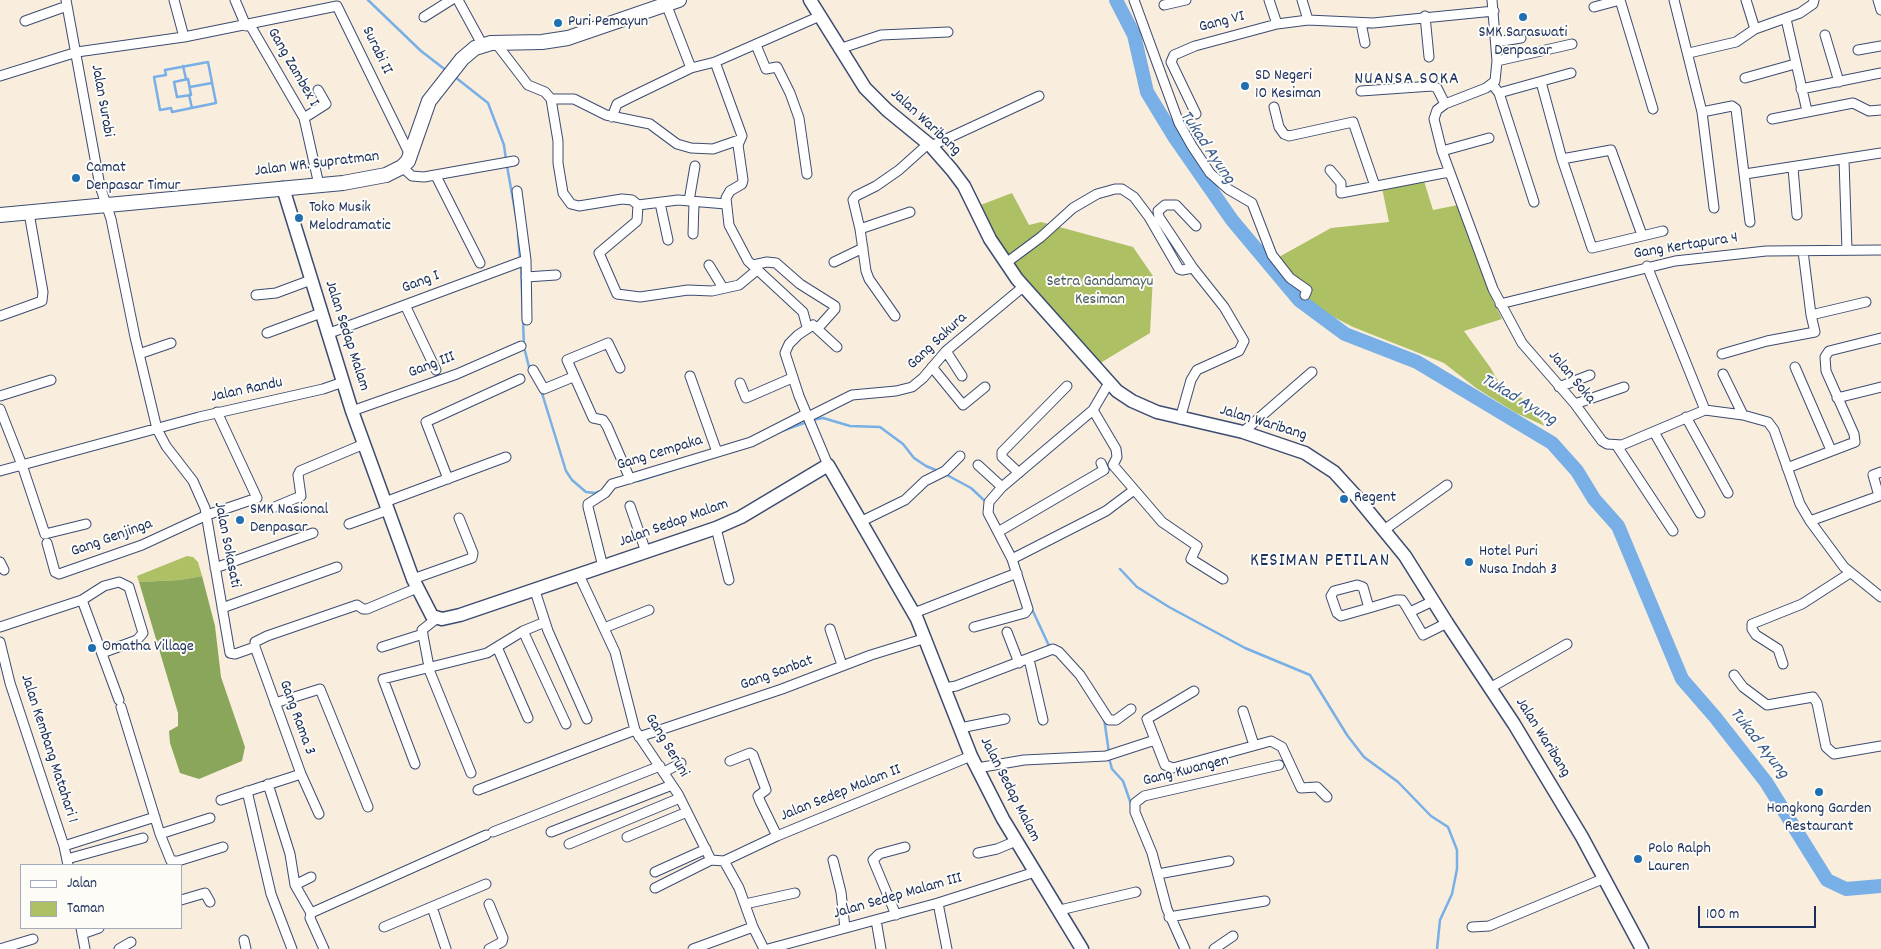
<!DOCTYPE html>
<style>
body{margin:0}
#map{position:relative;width:1881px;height:949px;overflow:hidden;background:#f9eddd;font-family:Dekko,sans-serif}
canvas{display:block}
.legend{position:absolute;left:20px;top:864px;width:162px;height:65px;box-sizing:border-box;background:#fdfcf7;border:1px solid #a3aaba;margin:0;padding:6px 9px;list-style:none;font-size:15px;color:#1b2f5e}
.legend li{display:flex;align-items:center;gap:10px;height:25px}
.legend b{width:25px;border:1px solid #a3aaba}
.scale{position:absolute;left:1698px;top:906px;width:118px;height:22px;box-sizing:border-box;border:2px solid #1b2f5e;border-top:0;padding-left:6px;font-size:15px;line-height:18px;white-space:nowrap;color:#1b2f5e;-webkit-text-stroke:4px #fdfcf7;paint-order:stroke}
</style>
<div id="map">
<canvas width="1881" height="949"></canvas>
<ul class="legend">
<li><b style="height:6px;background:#fff"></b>Jalan</li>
<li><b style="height:14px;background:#adc064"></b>Taman</li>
</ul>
<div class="scale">100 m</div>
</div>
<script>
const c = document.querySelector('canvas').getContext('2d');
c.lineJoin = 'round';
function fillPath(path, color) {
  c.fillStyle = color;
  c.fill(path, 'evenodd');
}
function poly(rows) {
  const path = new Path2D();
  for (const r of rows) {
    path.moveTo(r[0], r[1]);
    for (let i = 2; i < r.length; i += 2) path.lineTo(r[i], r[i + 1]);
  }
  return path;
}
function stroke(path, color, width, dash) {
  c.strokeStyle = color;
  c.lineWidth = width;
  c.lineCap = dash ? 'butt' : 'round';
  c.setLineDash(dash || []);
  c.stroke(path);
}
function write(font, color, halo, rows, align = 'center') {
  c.font = font + ' Dekko,sans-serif';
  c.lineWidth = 4;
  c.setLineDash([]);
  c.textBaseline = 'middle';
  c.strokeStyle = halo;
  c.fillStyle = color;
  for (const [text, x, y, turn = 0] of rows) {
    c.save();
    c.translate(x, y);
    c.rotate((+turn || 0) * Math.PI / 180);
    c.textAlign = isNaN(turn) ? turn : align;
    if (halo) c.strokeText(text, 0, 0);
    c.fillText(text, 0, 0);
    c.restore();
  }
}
fillPath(poly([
 [1424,181,1433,210,1458,205,1494,303,1502,319,1464,331,1490,367,1506,395,1515,395,1524,399,1545,426,1516,413,1476,388,1444,363,1353,327,1320,310,1301,293,1283,267,1279,257,1331,228,1389,222,1382,188],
 [1012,193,1029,225,1041,222,1133,247,1153,276,1150,333,1097,365,1025,286,978,206],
 [187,556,193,557,198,562,202,576,180,580,139,582,137,576]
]), '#adc064');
fillPath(poly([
 [202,576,215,626,221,677,245,747,242,761,199,779,180,773,170,743,169,731,178,726,178,713,139,582,180,580]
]), '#8aa65a');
stroke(poly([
 [368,0,421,51,447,71],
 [208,62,216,103,172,112,171,108,160,110,154,77,166,75,165,70,208,62],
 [183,66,186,79],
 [455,77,488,103,504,145,506,160],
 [188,79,191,95,177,97,174,82,188,79],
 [190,87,212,83],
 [189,95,192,108],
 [507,166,517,222],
 [518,235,520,259],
 [521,265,524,347,530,371],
 [541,390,566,471,572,480,586,492,595,493,601,491],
 [812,420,823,418,850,426,880,427,903,444,914,458,926,466,938,471],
 [779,432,807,422],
 [690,465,718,456],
 [945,474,971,488,986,502],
 [638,481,682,467],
 [1120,569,1137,587,1169,607,1245,648,1310,675,1347,735,1364,757,1398,782,1431,816,1448,827,1457,850,1457,869,1452,894,1440,920,1437,949],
 [1031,607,1050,648],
 [1104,718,1109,753],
 [1109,758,1112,769,1123,781,1131,804],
 [1168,921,1180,949]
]), '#77afe6', 2.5);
stroke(poly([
 [1116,0,1134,35,1147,92,1175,138,1232,220,1299,300,1345,334,1417,362,1552,443,1577,471,1594,499,1618,526,1682,679,1715,717,1766,782,1827,880,1846,889,1881,886]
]), '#77afe6', 14);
const street = poly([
 [66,0,100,186,111,219,135,337,157,429,166,446,193,481,205,508,230,653,235,654,255,647,301,774,319,814],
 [174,0,184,37],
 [235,0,246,26],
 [458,0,482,44],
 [1134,0,1179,123,1192,146,1210,173,1228,189,1252,203,1272,255,1290,278,1307,290,1305,295],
 [1269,0,1277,24],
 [1302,0,1308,20],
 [1492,0,1497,61,1495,81,1486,88,1445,104,1437,110,1434,119,1442,151,1493,289,1522,343,1575,404,1602,441,1607,444,1622,445,1705,410,1743,415,1768,422,1774,430,1800,504,1810,521,1844,567,1881,597],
 [1620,0,1653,109],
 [1674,0,1702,112,1714,208],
 [1746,0,1755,29],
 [1878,0,1881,10],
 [665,1,691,68],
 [1164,5,1186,0],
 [337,6,411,157],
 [1594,7,1620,0],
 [1425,16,1429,57],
 [424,17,451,0],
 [1786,19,1807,111],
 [25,21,67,6],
 [1361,23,1365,43],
 [250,25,304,118,319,185],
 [1825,35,1839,82],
 [495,42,528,85,545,92,551,99,558,141,558,163,563,193,571,204,579,206,622,199,632,200,638,205,678,200,726,204],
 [1496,42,1521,38],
 [756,45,766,69,777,67,790,93,799,118,807,174],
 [839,49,881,35,948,32],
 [1858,50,1881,46],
 [1689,53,1736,42,1755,29,1800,13,1813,4,1814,0],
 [1497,61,1572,44],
 [715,62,742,136,738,145,743,180,742,184,730,191,726,198,729,225,748,261,803,312,807,327],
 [0,76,77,52,184,37,337,6],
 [1745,78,1795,64],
 [1541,82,1562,159,1592,248,1663,231],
 [1492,84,1499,93,1534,202],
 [1801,89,1881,73],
 [1361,91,1432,86,1437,88,1445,104],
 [1499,93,1571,73],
 [551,99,574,99,606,115,650,124,677,144,691,148,713,149,739,140],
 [1274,107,1279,127,1284,134,1289,136,1353,122,1375,186],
 [1702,112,1732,106,1736,109,1750,222],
 [1196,114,1171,62,1174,55,1195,46,1277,24,1308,20,1373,23,1494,11],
 [612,117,617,104,633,96,691,68,715,62,820,16],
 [304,118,326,104,318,90],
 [1772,119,1853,103,1869,111,1881,110],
 [931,146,1039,96],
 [1442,151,1489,138],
 [1562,159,1611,150,1642,235],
 [1844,160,1847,250],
 [402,167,412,176,424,177,514,161],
 [1793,168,1797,215],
 [1330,170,1341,183,1341,193,1449,172],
 [1745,174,1881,153],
 [436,176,480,263],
 [517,191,526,260,527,320],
 [689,201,695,166],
 [660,203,668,240],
 [638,205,637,221,599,253,617,294,640,297,688,290,712,291,739,285,757,270],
 [860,229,910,212],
 [693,234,694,203],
 [834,262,863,248],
 [1006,263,1041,237,1073,208,1097,194,1115,189,1122,189,1134,197,1149,217,1179,269,1182,270,1193,268],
 [709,265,723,288],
 [753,265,767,262,776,263,800,284,835,306,835,309,818,328],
 [1647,266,1705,410],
 [526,277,556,275],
 [256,295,276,293,311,280],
 [1500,304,1675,261,1766,251,1881,250],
 [405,305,436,370],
 [1811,315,1866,302],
 [0,316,42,301,43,292,29,213],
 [895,316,869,279,866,271,860,229,853,200,856,196,876,186,899,170,928,144],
 [267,333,321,313],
 [327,334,526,260],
 [946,351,962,376],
 [139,354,171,343],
 [1722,354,1767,341,1815,332,1811,315,1803,251],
 [932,367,963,405,985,387],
 [1795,367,1831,450],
 [620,368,608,343,567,360,593,418,603,420,607,426,630,479],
 [533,370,544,389,573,377],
 [1723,374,1743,415],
 [690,376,717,452],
 [740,383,746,398,792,378],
 [1559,387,1590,375],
 [0,396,51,380],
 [1837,398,1881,387],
 [1575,404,1624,387],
 [0,409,22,465,45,534,86,524],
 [1093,410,1116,449,1117,457,1113,465,1162,522,1197,546,1191,559,1223,579],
 [352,411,457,374,521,346],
 [808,417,852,395,896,391,912,387,923,378,946,351,1023,287],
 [1686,417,1728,493],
 [1180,419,1191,380,1197,370,1239,351,1244,341,1224,307,1193,268,1159,217,1158,211,1165,205,1176,205,1196,226],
 [1243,432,1312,372],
 [1654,432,1700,513],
 [1617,446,1673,531],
 [828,465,799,396,785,353,789,344,798,335,813,325,837,347],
 [978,465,1002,487],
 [1787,468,1855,442,1854,434,1826,371,1825,357,1829,351,1881,338],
 [0,471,199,417,323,389,343,382],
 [1019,473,1002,457,1002,452,1067,386],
 [448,479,426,422,520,379],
 [385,502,506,457],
 [630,506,646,552],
 [270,509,301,496,298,475,300,471,364,444],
 [1810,521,1879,496,1873,475,1881,472],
 [860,522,905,500,925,481,945,471,960,456],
 [349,524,388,510],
 [716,528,729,580],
 [1384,530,1447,485],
 [998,532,1104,470,1101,463],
 [47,543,55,572,59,574,142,545,207,515,257,498,217,412],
 [1012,559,1106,511,1134,490],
 [0,562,4,570],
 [603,567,588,507,588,504,605,493,612,484,751,442,806,414],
 [215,568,313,533],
 [579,575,615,652,635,730,678,794,711,860,724,861,777,836,971,756],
 [413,579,472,558,473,553,459,518],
 [535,591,548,631,587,719],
 [82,600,119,700],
 [222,608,337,567],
 [1369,608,1363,587,1357,585,1334,591,1331,596,1337,613,1341,616,1369,608,1396,600,1402,600,1406,606,1423,635,1447,623],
 [1410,612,1433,601],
 [914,613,1017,573],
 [436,619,422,630,430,672,471,773],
 [0,627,82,600,104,586,119,582,129,587,143,633,137,640,102,653],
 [974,627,1025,613,1028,609,1012,559,988,513,989,502,1002,487,1093,410,1110,381],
 [604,628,649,610],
 [830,629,842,665],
 [523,631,566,724],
 [1007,632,1019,663],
 [0,642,10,683,64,846,68,865],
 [255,647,255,642,267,636,357,605,363,609,367,609,417,588],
 [382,647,423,634],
 [497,647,528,718],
 [1029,659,1043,720],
 [1783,664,1778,649,1756,635,1752,629,1752,624,1802,604,1850,573],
 [1734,675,1743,687,1767,705,1813,697,1817,703,1826,747,1834,754,1881,746],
 [944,688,956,686,1053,649,1059,652,1080,675,1109,720,1116,720,1131,709],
 [1490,688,1567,644],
 [1194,691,1147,719,1165,765,1173,768,1271,741,1282,747,1301,788,1317,787,1327,797],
 [275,703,320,689,368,807],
 [121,707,160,834,171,861,178,861,223,847],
 [1243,711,1254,745],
 [960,728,1005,719],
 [639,737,782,689,871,655,926,638],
 [730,761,750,753,753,755,766,790,758,796,760,801,777,836],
 [415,764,383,679,487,653,523,631,545,622],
 [977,768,1024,760,1106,756,1155,740],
 [664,772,681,763],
 [268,784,290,854,295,885,311,913,310,918,324,949],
 [478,790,635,730],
 [247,791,271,894,292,949],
 [221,800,301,774],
 [493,832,660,766],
 [551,832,672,785],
 [160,834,210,818],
 [627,837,687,812],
 [569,844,680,798],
 [64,846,155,817],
 [978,853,997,849,1016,841],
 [67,859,143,838],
 [833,860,841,892,845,928],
 [724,861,739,888,753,927,764,949],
 [655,872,706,849],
 [1158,874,1229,861],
 [295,885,311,877],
 [655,888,711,860],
 [181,900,205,893,210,902],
 [938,903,947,949],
 [489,904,503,938,502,942,489,949],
 [745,904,795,893],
 [432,907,446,949],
 [1060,910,1136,892],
 [311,913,486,835],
 [896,915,873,860,879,854,905,847],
 [1169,917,1265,901],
 [876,920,881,949],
 [384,927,486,884],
 [1472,927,1489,926,1605,878],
 [81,928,85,949],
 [82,934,99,928],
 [244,940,246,949],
 [0,949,33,939],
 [119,949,131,942],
 [693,949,753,927],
 [768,949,938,903,1035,872],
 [1185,949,1167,909,1152,853,1135,812,1135,803,1144,796,1279,765],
 [1214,949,1233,936]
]);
const secondary = poly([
 [810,0,865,88,887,110,931,146,952,170,964,186,990,239,1017,279,1117,391,1132,401,1157,412,1243,432,1305,453,1334,472,1355,495,1405,556,1447,623,1514,724,1582,837,1642,949],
 [283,188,352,411,413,579,432,616,442,619,460,615,716,528,741,517,828,465,917,619,971,756,1003,819,1082,949]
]);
const primary = poly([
 [0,215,343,183,386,175,402,167,408,161,429,101,462,59,475,48,491,43,542,42,568,38,679,0]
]);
stroke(street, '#3c4c71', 11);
stroke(secondary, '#3c4c71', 15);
stroke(primary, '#3c4c71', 16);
stroke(street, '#fff', 9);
stroke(secondary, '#fff', 12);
stroke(primary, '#fff', 14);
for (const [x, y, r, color] of [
 [1523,17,5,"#1f6fb2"],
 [558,23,5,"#1f6fb2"],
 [1245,86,5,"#1f6fb2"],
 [76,178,5,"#1f6fb2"],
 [299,218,5,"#1f6fb2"],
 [1344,499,5,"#1f6fb2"],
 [240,520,5,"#1f6fb2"],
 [1469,562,5,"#1f6fb2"],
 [92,648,5,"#1f6fb2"],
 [1819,792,5,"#1f6fb2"],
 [1638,859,5,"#1f6fb2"]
]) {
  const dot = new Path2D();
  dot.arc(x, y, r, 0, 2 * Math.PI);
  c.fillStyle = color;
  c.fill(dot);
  stroke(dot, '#fdfcf7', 2);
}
write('16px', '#1b2f5e', '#fdfcf7', [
 ["Puri Pemayun",568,23],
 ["SMK Saraswati",1523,34,"center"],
 ["Denpasar",1523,52,"center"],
 ["SD Negeri",1255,77],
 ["10 Kesiman",1255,95],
 ["Camat",86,169],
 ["Denpasar Timur",86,187],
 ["Toko Musik",309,209],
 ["Melodramatic",309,227],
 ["Regent",1354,499],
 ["SMK Nasional",250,511],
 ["Denpasar",250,529],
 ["Hotel Puri",1479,553],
 ["Nusa Indah 3",1479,571],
 ["Omatha Village",102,648],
 ["Hongkong Garden",1819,810,"center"],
 ["Restaurant",1819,828,"center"],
 ["Polo Ralph",1648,850],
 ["Lauren",1648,868]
], 'left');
write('16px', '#1b2f5e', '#fdfcf7', [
 ["Gang VI",1222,23,-15],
 ["Surabi II",376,51,64],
 ["Gang Zambex I",292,68,60],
 ["Jalan Surabi",101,101,80],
 ["Jalan Waribang",925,123,43],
 ["Jalan WR. Supratman",317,165,-7],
 ["Gang Kertapura 4",1686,247,-9],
 ["Gang I",421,283,-21],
 ["Jalan Sedap Malam",346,336,72],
 ["Gang Sakura",938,342,-43],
 ["Gang III",432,366,-21],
 ["Jalan Soka",1571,378,50],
 ["Jalan Randu",247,391,-12],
 ["Jalan Waribang",1263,424,17],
 ["Gang Cempaka",660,454,-17],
 ["Jalan Sedap Malam",674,524,-20],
 ["Gang Genjinga",112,539,-20],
 ["Jalan Sokasati",226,545,79],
 ["Gang Sanbat",777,674,-20],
 ["Gang Rama 3",296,718,70],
 ["Jalan Waribang",1542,738,58],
 ["Gang Seruni",666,746,59],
 ["Jalan Kembang Matahari 1",48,749,72],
 ["Gang Kwangen",1186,772,-14],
 ["Jalan Sedap Malam",1009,790,63],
 ["Jalan Sedep Malam II",841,794,-22],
 ["Jalan Sedep Malam III",898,897,-16]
]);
write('16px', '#475a60', '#fdfcf7', [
 ["Setra Gandamayu",1100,283],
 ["Kesiman",1100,301]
]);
c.letterSpacing = '1px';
write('18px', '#1b2f5e', '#fdfcf7', [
 ["NUANSA SOKA",1407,81]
]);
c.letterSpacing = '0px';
write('italic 18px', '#3b5c8e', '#fdfcf7', [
 ["Tukad Ayung",1206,148,56],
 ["Tukad Ayung",1518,401,31],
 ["Tukad Ayung",1758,744,52]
]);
c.letterSpacing = '1px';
write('19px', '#1b2f5e', '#fdfcf7', [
 ["KESIMAN PETILAN",1320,562]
]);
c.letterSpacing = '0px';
</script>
